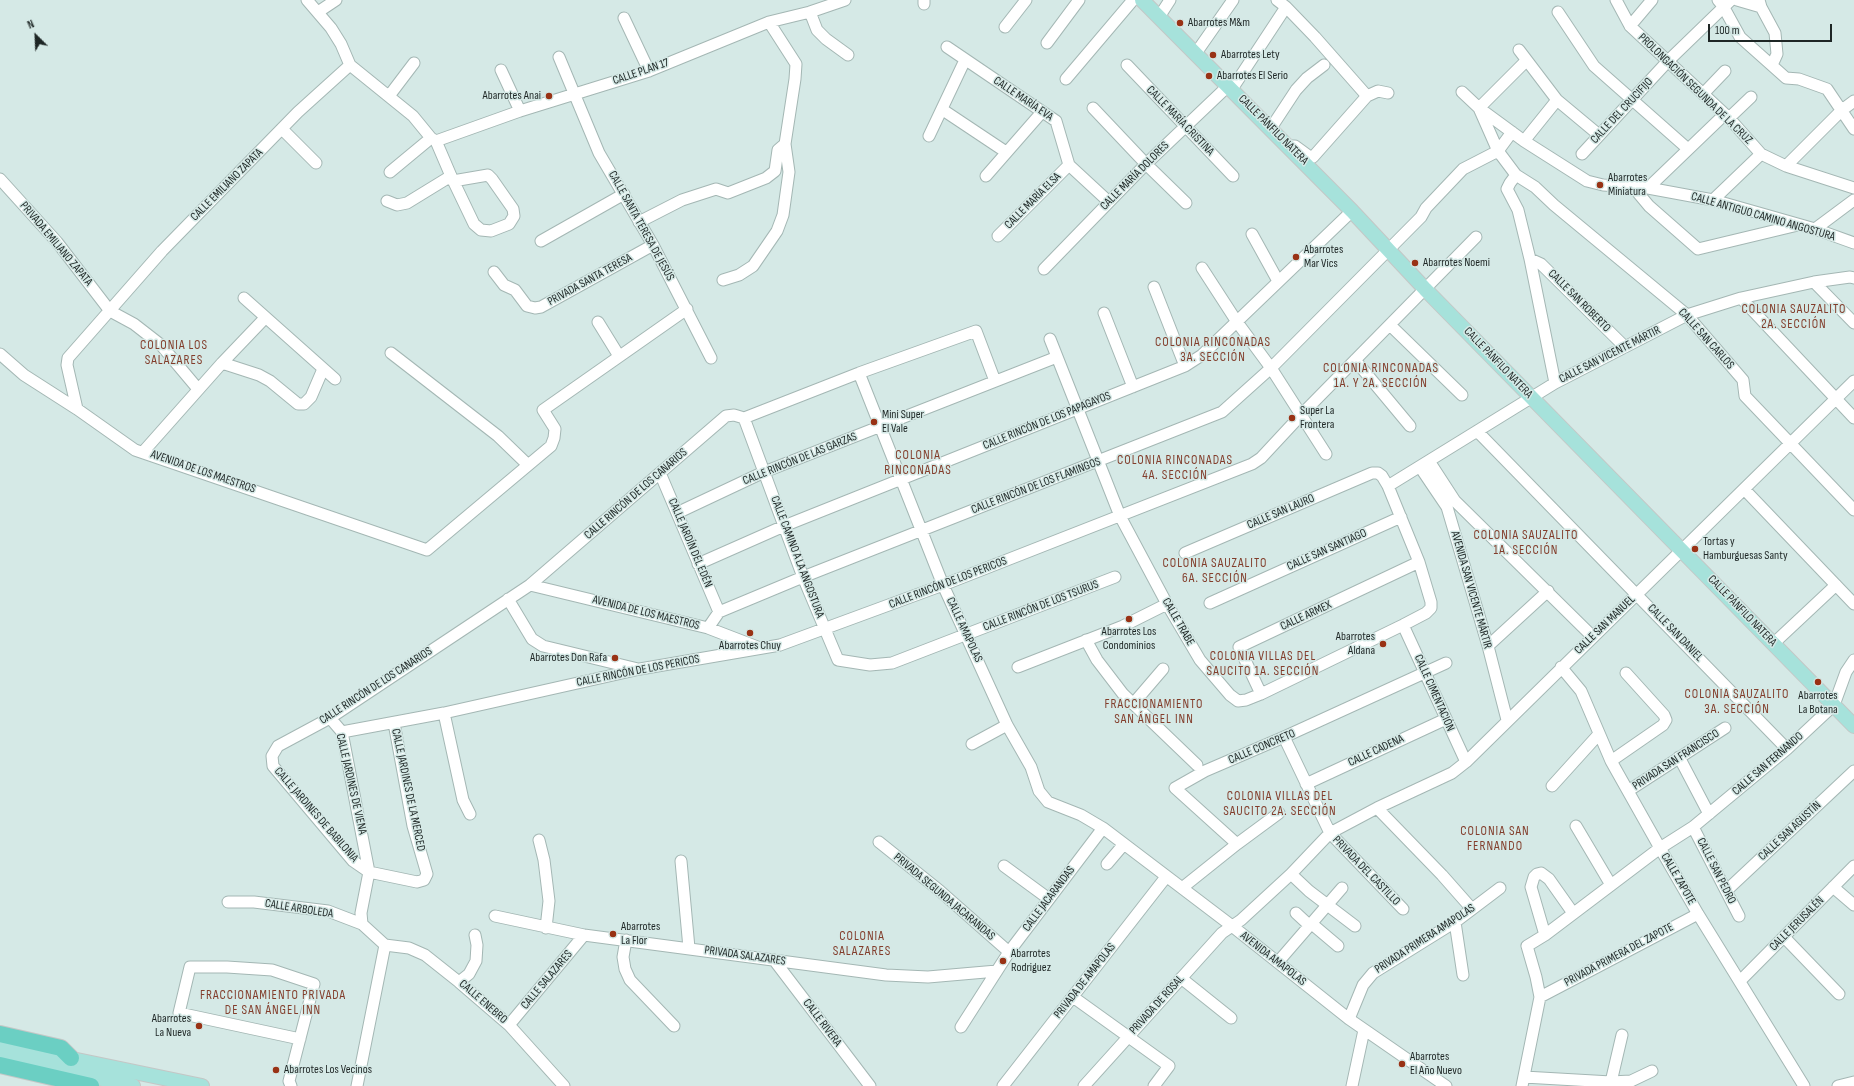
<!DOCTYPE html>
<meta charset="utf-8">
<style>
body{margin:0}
#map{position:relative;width:1854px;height:1086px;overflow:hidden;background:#d5e9e6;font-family:"Sofia Sans Condensed",sans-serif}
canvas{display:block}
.north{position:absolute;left:16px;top:16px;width:40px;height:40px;-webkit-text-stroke:3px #d5e9e6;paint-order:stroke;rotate:336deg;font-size:11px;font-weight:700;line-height:16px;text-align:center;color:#1e2625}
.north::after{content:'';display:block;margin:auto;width:14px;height:18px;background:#1e2625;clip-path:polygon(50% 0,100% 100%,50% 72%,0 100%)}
.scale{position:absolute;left:1708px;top:24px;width:124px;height:18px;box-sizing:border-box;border:2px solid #1e2625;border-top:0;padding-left:5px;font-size:12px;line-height:14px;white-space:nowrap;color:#1e2625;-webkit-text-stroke:3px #d5e9e6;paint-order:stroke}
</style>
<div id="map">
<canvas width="1854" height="1086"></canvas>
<div class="north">N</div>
<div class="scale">100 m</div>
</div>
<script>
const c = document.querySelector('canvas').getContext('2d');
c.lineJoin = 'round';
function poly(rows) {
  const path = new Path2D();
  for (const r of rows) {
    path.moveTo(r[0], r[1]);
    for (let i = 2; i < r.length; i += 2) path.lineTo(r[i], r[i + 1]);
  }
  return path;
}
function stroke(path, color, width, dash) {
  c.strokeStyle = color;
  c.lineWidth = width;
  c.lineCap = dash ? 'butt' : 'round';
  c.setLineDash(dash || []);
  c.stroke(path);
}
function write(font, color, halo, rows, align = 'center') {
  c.font = font + ' "Sofia Sans Condensed",sans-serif';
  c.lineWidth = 3;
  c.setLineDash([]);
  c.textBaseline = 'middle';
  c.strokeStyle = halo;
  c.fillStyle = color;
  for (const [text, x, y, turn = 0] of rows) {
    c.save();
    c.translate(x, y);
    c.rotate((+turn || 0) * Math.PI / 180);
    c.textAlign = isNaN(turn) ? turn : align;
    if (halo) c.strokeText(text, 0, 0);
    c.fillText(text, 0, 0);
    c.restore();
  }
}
const minor = poly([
 [307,0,331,28,341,44,350,65,413,116,431,138,436,141],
 [924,0,924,4],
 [1277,0,1286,7,1315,37,1367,96],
 [1616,0,1630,26,1729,118,1761,154,1786,166,1854,188],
 [1718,0,1723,6,1740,37,1786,78,1799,79,1827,89,1854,129],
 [1737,0,1761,7],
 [1759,0,1761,7,1775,33,1777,54,1772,65],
 [318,12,336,0],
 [810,12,817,30,826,39,848,55],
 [1558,12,1594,66,1688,149],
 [1159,17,1170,0],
 [624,18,649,71],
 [1630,26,1652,0],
 [1005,27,1026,0],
 [1047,43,1079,0],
 [947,47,1056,121,1069,165,1109,202],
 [1519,50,1557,100,1599,135],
 [1196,53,1233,0],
 [559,57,599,153,653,245,711,358],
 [1526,61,1479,108,1498,151,1516,175,1535,187,1554,205,1687,315,1743,380,1745,396,1854,510],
 [1127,65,1233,176],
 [501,70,520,111],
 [1066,79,1133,0],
 [1232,89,1286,7],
 [1462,92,1479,108,1524,141,1587,181,1603,185,1648,188,1713,200,1815,229,1854,243],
 [1703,94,1725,71],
 [389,96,414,63],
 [1093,108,1146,164,1186,203],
 [943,110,1006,152],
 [1729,118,1751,97],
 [1271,128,1296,90,1307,78,1324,65],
 [282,129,316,163],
 [929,136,965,60],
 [436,141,520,111,649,71,769,22,810,12,845,0],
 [436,141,451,176,474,224,481,230,491,231,509,224,514,216,513,209,492,179,488,175,453,181],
 [1524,141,1557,100],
 [1292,146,1295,146,1310,157,1313,157,1367,96,1378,91,1388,93],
 [1582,154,1668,61,1731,0],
 [1786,166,1842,110,1854,101],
 [390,172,431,138],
 [1516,175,1510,183,1507,189,1518,210,1530,259,1555,383],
 [986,176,1042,112],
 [0,179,57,242,110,311,134,324,161,345,198,389],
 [1634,188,1649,206,1698,249,1798,225],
 [1648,188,1725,114],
 [1713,200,1761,154],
 [387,201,397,205,407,203,451,176],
 [639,222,682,200,716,189,728,193,766,178,775,171,778,150,785,144],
 [1815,229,1854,200],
 [1252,234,1278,281],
 [998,236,1069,165],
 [541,241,624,194],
 [1530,259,1541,264,1625,347],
 [1202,268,1237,322,1271,368,1326,454],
 [1044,269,1146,164,1228,86],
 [494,272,504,285,515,290,527,306,535,308,541,307,653,245],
 [723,280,739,275,753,266,777,231,783,215,789,172,785,144,795,79,796,64,769,22],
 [1814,282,1854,323],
 [1154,287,1185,366],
 [244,298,335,379],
 [1741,298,1854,418],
 [1104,313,1133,387],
 [598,322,619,356],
 [1390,325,1462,395],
 [1050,339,1120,516,1167,604,1200,660,1230,695,1238,701,1246,700,1261,694,1403,625,1426,613,1431,608,1431,602,1419,562,1388,486,1382,476,1378,473,1372,473,1185,553],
 [391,353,498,436,528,465],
 [0,354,24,375,77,409,135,450,427,550,551,446,554,438,555,429,543,410,687,309],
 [1355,360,1410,426],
 [222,363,259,375,270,381,298,404,304,404,311,397,323,369],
 [859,373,943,585,1007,725,1031,767,1039,791,1048,802,1081,815,1103,828,1232,926,1349,1019,1446,1086],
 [77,409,67,365,68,358,162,251,298,112,350,65],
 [744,418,803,577,838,660,870,665,892,663,1115,577],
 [1477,431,1787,749],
 [143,452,222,363,265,318],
 [1429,461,1455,501,1592,636],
 [1420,467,1447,507,1488,646,1507,720],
 [660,473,719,612],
 [1388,486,1555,383,1687,315,1741,298,1814,282,1850,277,1854,278],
 [1744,489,1854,604],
 [677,513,764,472,1057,357],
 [698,564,784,526,1185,366,1202,355,1352,211],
 [530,585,708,628,760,648],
 [508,599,532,639,543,646,638,669],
 [1210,603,1401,517],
 [1403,625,1466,762],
 [708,628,719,612,803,577,1222,412,1271,368,1421,217,1426,208,1463,169,1498,151,1512,132],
 [1086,640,1097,660,1123,694,1197,765],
 [1773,644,1836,585],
 [1488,646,1548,591],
 [1018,667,1123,626,1167,604],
 [1561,667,1581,691,1611,761,1660,848,1698,914,1804,1086],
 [1261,694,1239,647,1419,562],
 [1133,704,1163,669],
 [444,713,463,800,470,814],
 [330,718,342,732,369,872,361,913,362,924],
 [394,723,413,826,427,874,424,880,417,882,369,872,353,861,273,766,272,756,278,746,330,718,530,585,726,416,734,415,744,418,859,373,976,331,995,381],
 [342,732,444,713,640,669,780,645,943,585,1252,464,1261,458,1301,415,1476,237],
 [1284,737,1330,833,1403,909],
 [972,744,1007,725],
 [1679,757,1709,814],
 [1611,761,1663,725,1666,720,1664,715,1626,673],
 [1306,784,1446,719],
 [1552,786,1599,734],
 [1628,791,1725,728],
 [1377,808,1442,875,1472,909],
 [1576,826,1611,885],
 [1693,827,1739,916],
 [539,840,544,860,549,901,546,928],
 [879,842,940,891,1009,952],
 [1237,844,1175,788,1205,771,1284,737,1446,663],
 [681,861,689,948],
 [1107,864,1124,844],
 [1004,866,1049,899],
 [1291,874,1309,891,1355,926],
 [1833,887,1854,905],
 [1182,888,1237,844,1279,813],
 [1726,891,1854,771],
 [228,902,254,902,328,911,362,924,385,945],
 [1296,913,1310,926],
 [495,916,584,935,886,975,928,977,997,971],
 [1455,922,1463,975],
 [1312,924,1338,946],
 [1545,935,1531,887,1534,877,1537,874,1541,873,1549,879,1573,913],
 [1784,937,1839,994],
 [626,940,623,957,625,969,630,980,674,1026],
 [385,945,409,948,425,955,459,982,509,1025,564,1086],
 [774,960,870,1086],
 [1278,962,1342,888],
 [1181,978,1231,1018],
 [1740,981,1854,866],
 [459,982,469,974,476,961,477,945,475,935],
 [1073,997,1169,1066,1154,1086],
 [1540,997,1698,914],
 [1349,1019,1363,985,1373,973,1455,922,1500,888],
 [509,1025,584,935],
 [961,1027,1009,952,1103,828],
 [1524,1077,1611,1082,1631,1081,1652,1071],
 [1611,1082,1622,1035],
 [291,1086,289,1081,314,984,272,970,227,967,190,967,179,1013,300,1039],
 [357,1086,385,945],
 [1003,1086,1166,877],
 [1084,1086,1222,933,1241,920,1291,874,1330,833,1377,808,1452,773,1466,762,1854,381],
 [1352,1086,1364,1030],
 [1522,1086,1540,997,1536,977,1527,946,1545,935,1660,848,1693,827,1787,749,1834,705,1846,672,1854,660],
 [1838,1086,1854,1082]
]);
const major = poly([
 [1142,0,1352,211,1425,289,1854,726],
 [0,1044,202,1086],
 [0,1055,133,1086]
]);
const highway = poly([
 [0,1034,61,1048,71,1058],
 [0,1065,91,1086]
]);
stroke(minor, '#a4b7b4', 13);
stroke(major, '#c4c7c6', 16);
stroke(highway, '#c4c7c6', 18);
stroke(minor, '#fff', 11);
stroke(major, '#a6e2db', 14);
stroke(highway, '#6bcfc3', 16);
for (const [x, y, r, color] of [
 [1180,23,4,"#993215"],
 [1213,55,4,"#993215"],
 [1209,76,4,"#993215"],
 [549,96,4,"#993215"],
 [1600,185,4,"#993215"],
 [1296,257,4,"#993215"],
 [1415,263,4,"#993215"],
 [1292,418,4,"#993215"],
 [874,422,4,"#993215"],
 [1695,549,4,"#993215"],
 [1129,619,4,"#993215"],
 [750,633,4,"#993215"],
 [1383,644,4,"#993215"],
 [615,658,4,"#993215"],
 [1818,682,4,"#993215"],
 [613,934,4,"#993215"],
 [1003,961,4,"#993215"],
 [199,1026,4,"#993215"],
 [1402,1064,4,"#993215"],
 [276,1070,4,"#993215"]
]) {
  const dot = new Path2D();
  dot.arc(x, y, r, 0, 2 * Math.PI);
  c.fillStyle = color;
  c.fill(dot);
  stroke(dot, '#d5e9e6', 1.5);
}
write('12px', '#1e2625', '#d5e9e6', [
 ["Abarrotes M&m",1188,23],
 ["Abarrotes Lety",1221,55],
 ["Abarrotes El Serio",1217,76],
 ["Abarrotes Anai",541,96,"right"],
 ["Abarrotes",1608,178],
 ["Miniatura",1608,192],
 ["Abarrotes",1304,250],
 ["Mar Vics",1304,264],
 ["Abarrotes Noemi",1423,263],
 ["Super La",1300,411],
 ["Frontera",1300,425],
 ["Mini Super",882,415],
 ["El Vale",882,429],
 ["Tortas y",1703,542],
 ["Hamburguesas Santy",1703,556],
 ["Abarrotes Los",1129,632,"center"],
 ["Condominios",1129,646,"center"],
 ["Abarrotes",1375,637,"right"],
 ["Aldana",1375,651,"right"],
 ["Abarrotes Chuy",750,646,"center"],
 ["Abarrotes Don Rafa",607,658,"right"],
 ["Abarrotes",1818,696,"center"],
 ["La Botana",1818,710,"center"],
 ["Abarrotes",621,927],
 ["La Flor",621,941],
 ["Abarrotes",1011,954],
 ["Rodriguez",1011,968],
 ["Abarrotes",191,1019,"right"],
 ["La Nueva",191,1033,"right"],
 ["Abarrotes",1410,1057],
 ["El Año Nuevo",1410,1071],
 ["Abarrotes Los Vecinos",284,1070]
], 'left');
write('12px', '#1e2625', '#d5e9e6', [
 ["CALLE PLAN 17",641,72,-19],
 ["PROLONGACIÓN SEGUNDA DE LA CRUZ",1695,89,44],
 ["CALLE MARÍA EVA",1023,99,34],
 ["CALLE DEL CRUCIFIJO",1622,111,-47],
 ["CALLE MARÍA CRISTINA",1180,121,46],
 ["CALLE PÁNFILO NATERA",1273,130,45],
 ["CALLE MARÍA DOLORES",1135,176,-45],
 ["CALLE EMILIANO ZAPATA",227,185,-45],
 ["CALLE MARÍA ELSA",1033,201,-45],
 ["CALLE ANTIGUO CAMINO ANGOSTURA",1763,217,16],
 ["CALLE SANTA TERESA DE JESÚS",641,226,61],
 ["PRIVADA EMILIANO ZAPATA",56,244,50],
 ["PRIVADA SANTA TERESA",590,280,-29],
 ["CALLE SAN ROBERTO",1579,301,45],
 ["CALLE SAN CARLOS",1706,339,48],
 ["CALLE SAN VICENTE MÁRTIR",1610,355,-27],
 ["CALLE PÁNFILO NATERA",1498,363,46],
 ["CALLE RINCÓN DE LOS PAPAGAYOS",1047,421,-22],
 ["CALLE RINCÓN DE LAS GARZAS",800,459,-22],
 ["AVENIDA DE LOS MAESTROS",203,472,19],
 ["CALLE RINCÓN DE LOS FLAMINGOS",1036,486,-21],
 ["CALLE RINCÓN DE LOS CANARIOS",636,494,-41],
 ["CALLE SAN LAURO",1281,512,-23],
 ["CALLE JARDÍN DEL EDÉN",690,543,67],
 ["CALLE SAN SANTIAGO",1327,550,-24],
 ["CALLE CAMINO A LA ANGOSTURA",797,557,69],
 ["CALLE RINCÓN DE LOS PERICOS",948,583,-21],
 ["AVENIDA SAN VICENTE MÁRTIR",1471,590,74],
 ["CALLE RINCÓN DE LOS TSURUS",1041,606,-21],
 ["CALLE PÁNFILO NATERA",1742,611,46],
 ["AVENIDA DE LOS MAESTROS",646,613,14],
 ["CALLE ARMEX",1306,616,-25],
 ["CALLE TRABE",1178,622,60],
 ["CALLE SAN MANUEL",1605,625,-44],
 ["CALLE AMAPOLAS",964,630,65],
 ["CALLE SAN DANIEL",1675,633,46],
 ["CALLE RINCÓN DE LOS PERICOS",638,671,-11],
 ["CALLE RINCÓN DE LOS CANARIOS",376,686,-33],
 ["CALLE CIMENTACIÓN",1434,693,66],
 ["CALLE CONCRETO",1262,747,-23],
 ["CALLE CADENA",1376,751,-25],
 ["PRIVADA SAN FRANCISCO",1676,760,-33],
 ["CALLE SAN FERNANDO",1768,764,-41],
 ["CALLE JARDINES DE VIENA",351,784,77],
 ["CALLE JARDINES DE LA MERCED",408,790,78],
 ["CALLE JARDINES DE BABILONIA",316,815,49],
 ["CALLE SAN AGUSTÍN",1790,831,-43],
 ["PRIVADA DEL CASTILLO",1366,871,46],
 ["CALLE SAN PEDRO",1716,871,63],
 ["CALLE ZAPOTE",1678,879,60],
 ["PRIVADA SEGUNDA JACARANDAS",944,897,40],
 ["CALLE JACARANDAS",1049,899,-53],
 ["CALLE ARBOLEDA",299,909,9],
 ["CALLE JERUSALÉN",1797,924,-45],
 ["PRIVADA PRIMERA AMAPOLAS",1425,939,-33],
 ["PRIVADA PRIMERA DEL ZAPOTE",1619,955,-28],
 ["PRIVADA SALAZARES",745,956,8],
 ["AVENIDA AMAPOLAS",1273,959,38],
 ["CALLE SALAZARES",547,980,-50],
 ["PRIVADA DE AMAPOLAS",1085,981,-52],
 ["CALLE ENEBRO",483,1002,41],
 ["PRIVADA DE ROSAL",1157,1005,-48],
 ["CALLE RIVERA",822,1023,53]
]);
c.letterSpacing = '1px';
write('13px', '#823d2b', '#d5e9e6', [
 ["COLONIA SAUZALITO",1794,310],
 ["2A. SECCIÓN",1794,325],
 ["COLONIA RINCONADAS",1213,343],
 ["3A. SECCIÓN",1213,358],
 ["COLONIA LOS",174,346],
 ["SALAZARES",174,361],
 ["COLONIA RINCONADAS",1381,369],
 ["1A. Y 2A. SECCIÓN",1381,384],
 ["COLONIA",918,456],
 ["RINCONADAS",918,471],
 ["COLONIA RINCONADAS",1175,461],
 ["4A. SECCIÓN",1175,476],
 ["COLONIA SAUZALITO",1526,536],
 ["1A. SECCIÓN",1526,551],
 ["COLONIA SAUZALITO",1215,564],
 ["6A. SECCIÓN",1215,579],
 ["COLONIA VILLAS DEL",1263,657],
 ["SAUCITO 1A. SECCIÓN",1263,672],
 ["COLONIA SAUZALITO",1737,695],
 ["3A. SECCIÓN",1737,710],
 ["FRACCIONAMIENTO",1154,705],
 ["SAN ÁNGEL INN",1154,720],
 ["COLONIA VILLAS DEL",1280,797],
 ["SAUCITO 2A. SECCIÓN",1280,812],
 ["COLONIA SAN",1495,832],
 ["FERNANDO",1495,847],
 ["COLONIA",862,937],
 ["SALAZARES",862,952],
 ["FRACCIONAMIENTO PRIVADA",273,996],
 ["DE SAN ÁNGEL INN",273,1011]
]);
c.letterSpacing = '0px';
</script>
